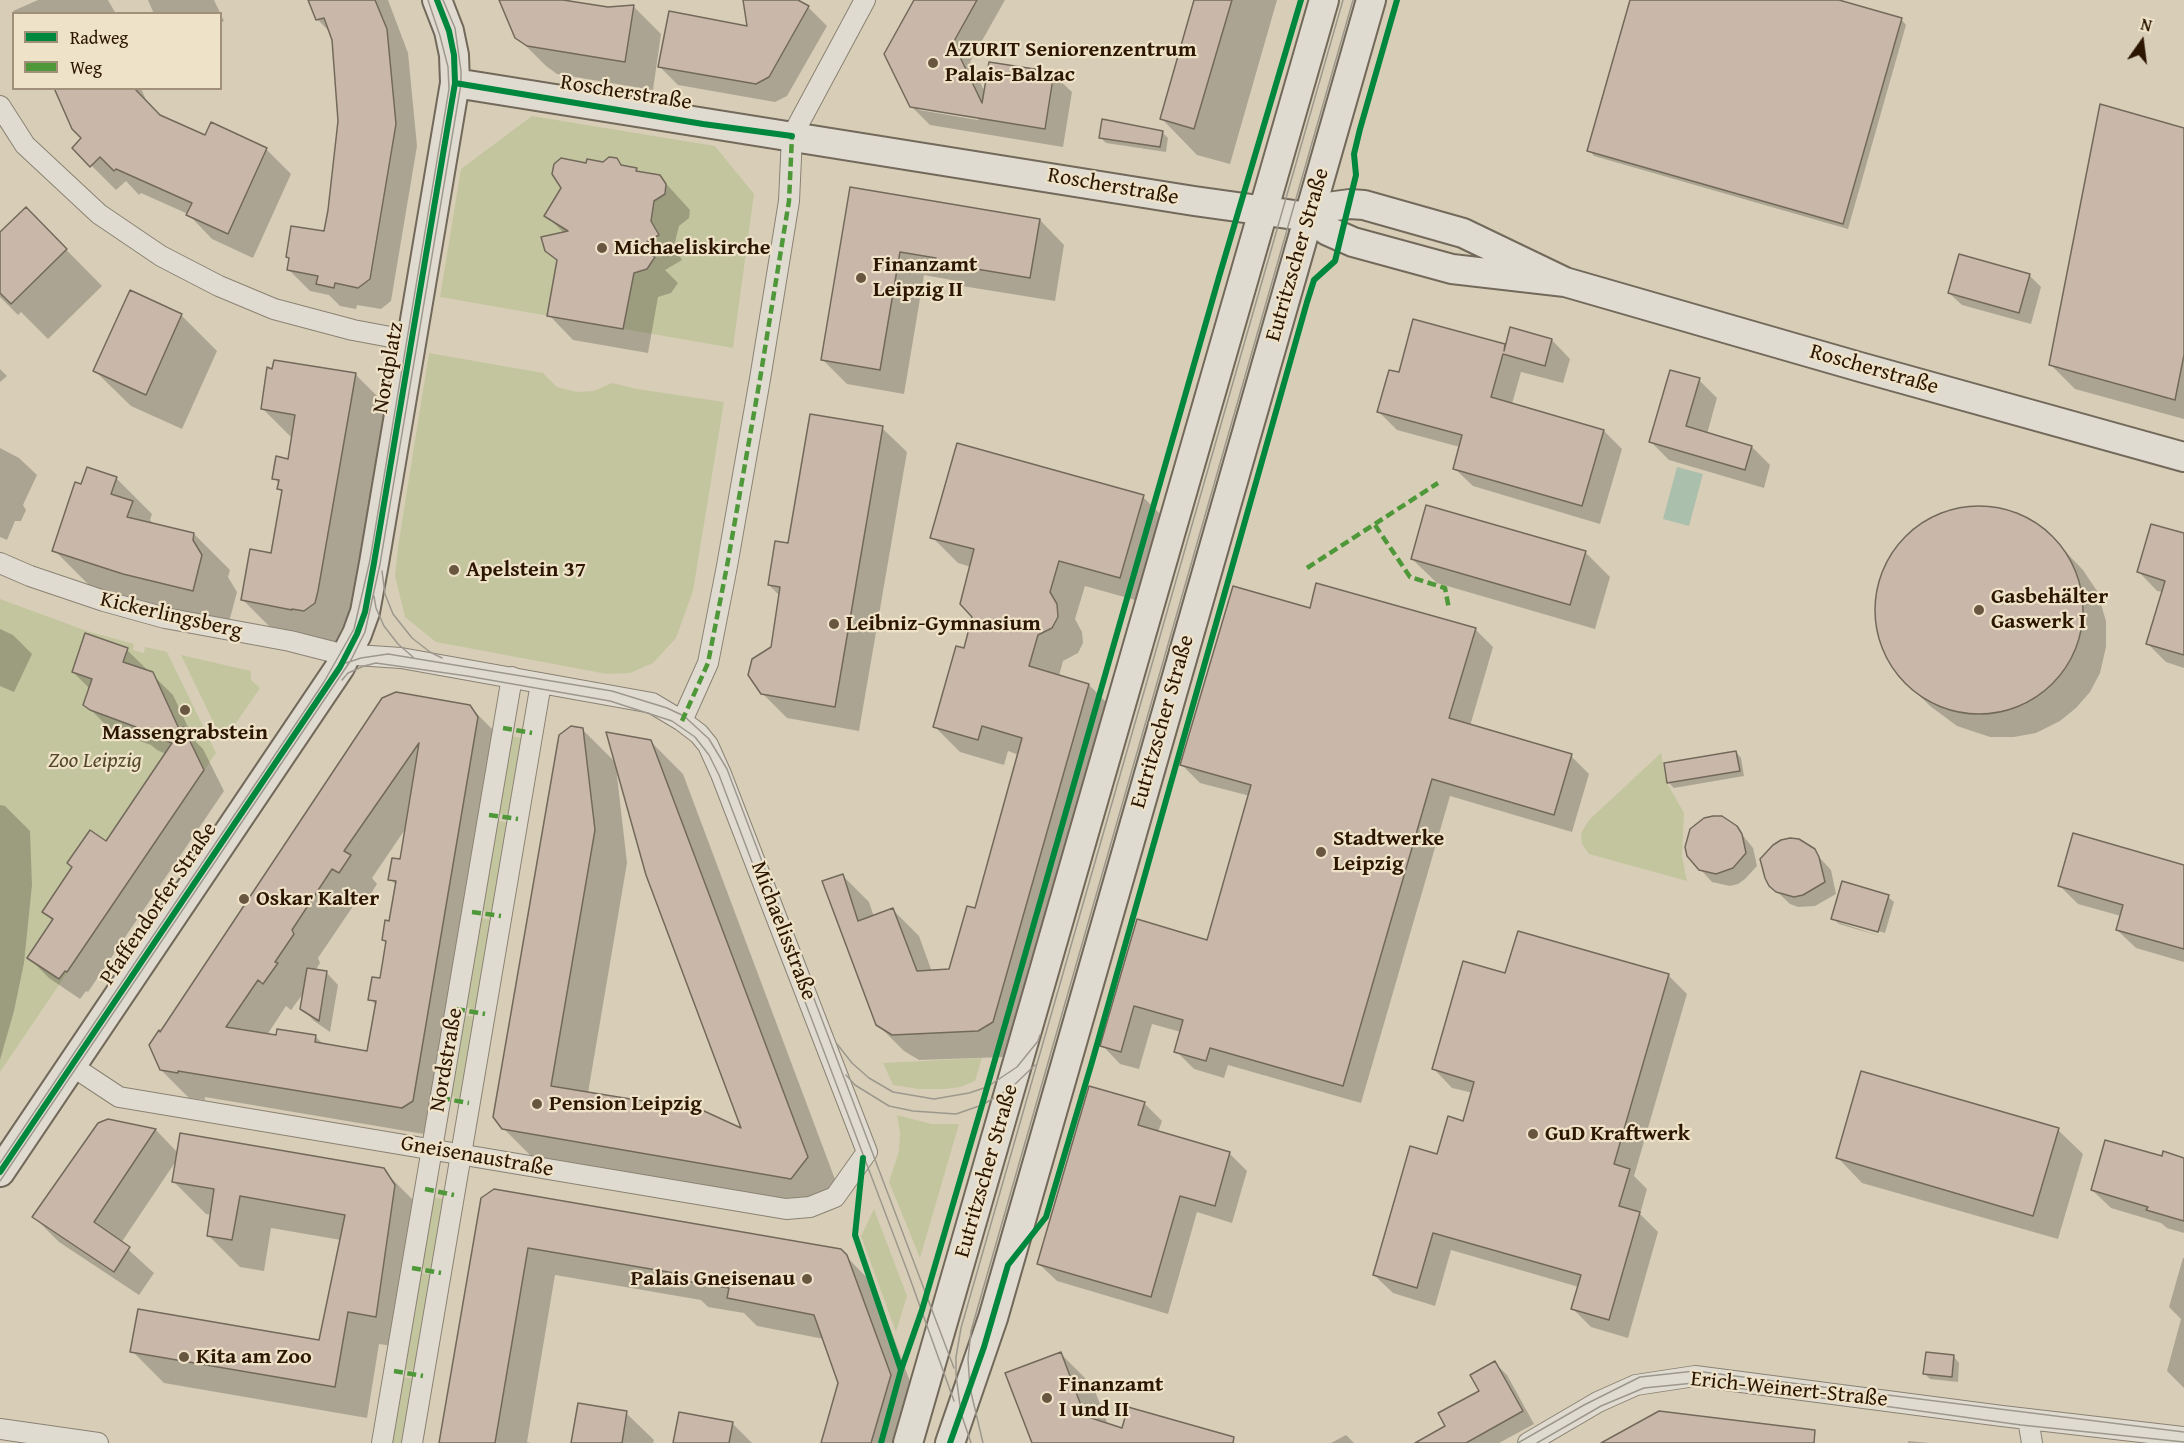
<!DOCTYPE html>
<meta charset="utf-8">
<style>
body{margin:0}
#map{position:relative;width:2184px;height:1443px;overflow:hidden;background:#d8ceb7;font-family:"Gentium Book Plus",serif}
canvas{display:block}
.legend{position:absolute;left:12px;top:12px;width:210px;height:78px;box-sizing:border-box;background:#eee2c8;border:2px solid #a09079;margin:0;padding:8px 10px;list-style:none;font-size:18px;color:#2c1602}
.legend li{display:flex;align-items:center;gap:12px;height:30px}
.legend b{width:30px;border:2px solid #a09079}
.north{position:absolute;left:2112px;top:12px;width:60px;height:60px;-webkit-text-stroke:4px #eee2c8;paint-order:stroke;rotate:14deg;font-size:16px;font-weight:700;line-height:24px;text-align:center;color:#2c1602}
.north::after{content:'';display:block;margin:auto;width:21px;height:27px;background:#2c1602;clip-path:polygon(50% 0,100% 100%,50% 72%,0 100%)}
</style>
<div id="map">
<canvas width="2184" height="1443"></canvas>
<ul class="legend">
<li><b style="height:8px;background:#00873e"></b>Radweg</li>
<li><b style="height:8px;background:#4f9839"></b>Weg</li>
</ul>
<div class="north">N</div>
</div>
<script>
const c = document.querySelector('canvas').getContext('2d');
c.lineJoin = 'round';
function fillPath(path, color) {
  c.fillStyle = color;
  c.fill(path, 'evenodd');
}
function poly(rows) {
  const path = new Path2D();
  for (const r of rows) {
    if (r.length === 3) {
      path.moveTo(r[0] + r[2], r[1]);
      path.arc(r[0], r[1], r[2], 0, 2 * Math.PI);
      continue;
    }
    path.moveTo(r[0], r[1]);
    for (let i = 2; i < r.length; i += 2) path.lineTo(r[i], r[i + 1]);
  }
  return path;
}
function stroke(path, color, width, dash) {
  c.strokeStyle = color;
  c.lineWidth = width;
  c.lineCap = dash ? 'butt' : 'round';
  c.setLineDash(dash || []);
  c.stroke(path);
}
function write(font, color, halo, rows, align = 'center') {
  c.font = font + ' "Gentium Book Plus",serif';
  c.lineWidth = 4.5;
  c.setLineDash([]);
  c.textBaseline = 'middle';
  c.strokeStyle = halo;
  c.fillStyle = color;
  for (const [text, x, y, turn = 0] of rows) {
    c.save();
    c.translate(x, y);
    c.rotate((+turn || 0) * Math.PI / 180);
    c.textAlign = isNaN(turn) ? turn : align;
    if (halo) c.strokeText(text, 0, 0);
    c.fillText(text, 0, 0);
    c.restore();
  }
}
fillPath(poly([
 [532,116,715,146,754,194,733,348,440,297,461,169],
 [429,353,543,373,557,387,577,392,594,391,612,383,637,389,724,402,693,591,676,638,653,663,630,673,607,674,436,642,405,617,395,576,398,547],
 [0,599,87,631,134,644,133,650,144,653,145,647,167,652,216,753,0,1072],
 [181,655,251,671,251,680,260,688,223,742],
 [508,736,523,738,510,815,495,813],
 [1661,753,1667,783,1684,813,1682,856,1687,881,1589,854,1582,844,1581,833,1589,820],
 [494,820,509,823,494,912,479,910],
 [477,917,492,920,478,1010,463,1007],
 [461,1015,476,1017,464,1099,449,1096],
 [982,1058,975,1081,960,1087,945,1089,918,1089,893,1085,883,1063],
 [897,1115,932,1124,959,1124,920,1258,889,1182,899,1151,900,1133],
 [430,1197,445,1199,433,1270,418,1267],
 [874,1209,907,1296,896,1332,861,1236],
 [418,1272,432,1275,416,1371,402,1369],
 [400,1377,415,1379,404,1443,389,1443]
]), '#c3c59f');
fillPath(poly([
 [1677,467,1703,474,1689,526,1663,519]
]), '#aabfac');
fillPath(poly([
 [38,0,108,0,116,14,14,14,13,11],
 [148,0,214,0,224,21,220,23,220,14,154,14],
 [310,0,388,0,408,53,417,146,391,301,381,309,357,305,356,309,340,306,329,295,310,291,288,269,325,233,330,211,339,121,334,40,331,33,317,19],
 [500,0,570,0,572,3,608,9,633,6,661,34,653,90,557,74,546,66,517,37],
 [745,0,795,0,808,7,827,26,787,96,775,102,678,85,660,67,748,28],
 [916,0,1005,0,970,62,972,65,970,69,978,77,985,93,1053,74,1072,92,1063,147,930,125,911,106],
 [919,107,979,117,978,120,919,110],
 [1196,0,1277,0,1230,164,1197,155,1162,119],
 [1632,0,1834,0,1901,19,1906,25,1848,229,1594,156,1589,150],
 [56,88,141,88,148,105,159,116,206,137,266,149,291,174,253,258,212,239,188,214,141,193,139,195,126,181,116,190,74,148,83,138],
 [2184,129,2184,419,2075,389,2050,364],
 [1162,132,1168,138,1166,152,1106,143,1100,137],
 [617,160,624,167,636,169,640,173,660,177,690,210,689,218,679,226,674,246,682,260,665,270,678,283,671,293,658,297,648,353,573,340,549,315,558,261,546,250,564,233,546,215,587,164],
 [851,189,1040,220,1064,245,1055,301,962,286,957,281,924,275,904,394,847,384,822,359],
 [26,209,102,286,48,339,21,312,18,315,0,297,0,234],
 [2029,275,2041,287,2031,324,1962,305,1949,293],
 [181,315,217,351,182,429,131,406,95,371],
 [1552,340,1570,359,1563,383,1521,372,1512,404,1604,431,1622,449,1600,524,1473,486,1454,468,1460,447,1397,430,1378,411,1400,374,1505,345,1506,347],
 [0,369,7,376,0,382],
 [355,374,387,406,346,635,336,642,324,640,323,641,274,631,243,600,272,555,283,493,279,489,280,484,274,478,289,460,293,439,262,408],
 [1699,380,1717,398,1707,434,1752,447,1770,465,1764,488,1669,460,1651,442],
 [882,428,907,452,859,731,787,718,762,693,772,648,780,596,769,585,789,545],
 [0,448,19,458,37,475,23,505,26,510,21,521,15,521,7,540,0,537],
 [116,478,152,514,150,520,155,525,194,534,230,570,228,577,237,592,228,626,160,609,90,586,54,550,82,486],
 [1143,497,1169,523,1146,603,1085,586,1075,619,1082,632,1083,643,1078,653,1063,661,1059,676,1089,685,1115,711,1019,1048,1004,1057,919,1060,904,1051,878,1025,843,876,869,902,874,917,893,910,919,936,932,972,950,970,976,910,1019,755,1008,751,1004,765,960,752,934,726,965,650,974,617,971,567,958,563,932,537],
 [1989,507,2013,513,2035,524,2058,544,2083,570,2097,591,2106,621,2106,647,2100,673,2090,692,2076,708,2060,721,2036,733,2014,737,1990,737,1957,726,1930,706,1905,681,1887,656,1878,629,1876,599,1883,572,1896,549,1916,529,1940,515,1965,508],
 [2184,535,2184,668,2166,662,2148,644,2163,592,2157,591,2139,572],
 [1585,552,1610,577,1595,629,1437,583,1412,559],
 [1311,609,1475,629,1493,647,1470,726,1571,756,1589,774,1572,832,1450,796,1361,1103,1228,1065,1224,1078,1194,1069,1176,1051,1181,1032,1152,1024,1139,1069,1120,1064,1102,1045,1138,921,1208,941,1250,796,1200,783,1182,765],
 [0,629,13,635,32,654,14,692,0,686],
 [127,650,173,695,194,740,203,749,224,791,88,992,86,991,80,999,49,978,29,958,53,921,44,912,106,843,166,754,157,750,151,745,112,731,85,704,90,689,73,672],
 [383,699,469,706,497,734,430,1135,205,1097,205,1100,189,1098,161,1070],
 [406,828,401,861,390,879,397,886,390,922,383,940,387,943,381,979,370,999,377,1006,369,1052,324,1045,315,1036,267,1035,286,1006,291,1010,305,991,302,1008,314,1021,330,1032,338,985,326,972,315,971,320,963,318,958,360,896,367,900,377,884,372,878],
 [583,730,617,764,650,741,683,774,839,1190,823,1210,536,1161,503,1128],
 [616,767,618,767,744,1131,588,1093,627,863],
 [1736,752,1741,758,1744,776,1674,788,1668,782],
 [0,805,5,806,30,831,32,885,24,963,14,1011,0,1060],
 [1736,827,1753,848,1757,866,1745,879,1738,884,1730,886,1712,882,1700,869],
 [1799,840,1807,844,1831,870,1836,894,1815,906,1798,907,1790,904,1770,885],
 [2184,866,2184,962,2136,948,2117,930,2121,916,2078,904,2060,886],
 [1888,897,1894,902,1885,933,1838,919,1838,922,1883,937,1839,924,1833,918],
 [1506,975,1668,975,1687,994,1634,1176,1647,1189,1640,1214,1658,1232,1628,1338,1591,1327,1573,1309,1579,1287,1451,1250,1435,1306,1393,1293,1374,1275,1438,1156,1464,1123,1473,1093,1452,1088,1434,1069],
 [1144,1103,1162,1121,1158,1132,1229,1153,1247,1171,1232,1223,1197,1212,1168,1314,1057,1281,1039,1264],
 [108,1120,156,1130,178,1153,383,1170,415,1202,407,1348,379,1344,367,1418,164,1383,132,1351,321,1342,341,1240,271,1228,264,1271,240,1267,208,1235,212,1215,206,1214,174,1182,178,1158,121,1243,154,1273,139,1295,59,1242,34,1217],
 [2058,1130,2083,1154,2058,1239,1862,1183,1838,1158],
 [2184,1159,2184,1233,2167,1228,2161,1223,2111,1208,2092,1190],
 [483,1199,840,1250,874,1285,918,1403,907,1443,822,1443,839,1383,824,1339,757,1326,744,1313,708,1307,701,1300,555,1275,527,1442,531,1443,441,1443],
 [2183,1258,2184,1258,2184,1388,2167,1371,2181,1319,2169,1307],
 [1060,1353,1093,1386,1108,1425,1123,1430,1233,1443,1033,1443],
 [1954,1357,1959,1363,1958,1382,1930,1379,1924,1373],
 [1495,1363,1507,1375,1534,1424,1499,1443,1426,1443,1447,1426,1481,1391],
 [626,1413,654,1440,653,1443,573,1443],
 [732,1423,752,1443,675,1443],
 [1346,1435,1354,1443,1331,1443],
 [1908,1441,1930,1443,1908,1443]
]), '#0003');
const building = poly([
 [308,0,375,0,387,29,396,124,370,279,358,288,335,283,334,288,316,284,318,276,287,270,289,258,286,257,291,226,324,231,328,210,338,121,332,40,324,18,316,20,308,0],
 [499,0,563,0,608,7,634,5,625,62,527,46,515,38,499,0],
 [743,0,798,0,809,6,769,77,756,84,658,67,669,11,747,26,743,0],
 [914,0,977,0,953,43,954,46,949,55,960,57,982,103,989,62,1054,72,1045,129,910,107,884,54,914,0],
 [1194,0,1232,0,1194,129,1160,119,1194,0],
 [1630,0,1839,0,1902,18,1843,224,1587,151,1630,0],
 [54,88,134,88,160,115,205,135,211,122,267,148,228,234,186,215,192,203,116,169,114,171,100,157,90,167,72,148,81,138,72,129,54,88],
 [2100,104,2184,128,2184,355,2175,400,2049,365,2100,104],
 [1102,119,1163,131,1160,147,1099,138,1102,119],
 [609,157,617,158,621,165,637,168,636,171,660,175,666,184,665,194,654,201,651,221,659,235,638,247,655,257,647,269,634,273,623,329,547,316,557,260,545,251,541,237,568,231,544,216,561,188,552,174,554,164,561,158,586,163,587,159,603,162,609,157],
 [850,187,1040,219,1030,278,935,262,936,258,900,252,880,370,821,360,850,187],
 [26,207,67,249,11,304,0,293,0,232,26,207],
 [1959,254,2030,274,2019,313,1948,293,1959,254],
 [130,290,182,314,146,395,93,371,130,290],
 [1413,319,1505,344,1504,351,1510,327,1552,339,1545,366,1503,354,1491,397,1604,430,1582,506,1453,469,1462,435,1377,412,1389,370,1399,372,1413,319],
 [274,360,356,373,318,591,315,603,304,611,292,609,292,610,241,600,250,549,271,553,282,490,277,489,279,480,272,479,276,456,288,459,295,415,261,409,267,367,272,369,274,360],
 [1670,370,1700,378,1686,426,1752,446,1745,470,1649,442,1670,370],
 [810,414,883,426,835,707,761,694,748,675,752,659,771,647,780,587,768,585,775,541,788,543,810,414],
 [957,443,1144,495,1120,578,1059,561,1050,592,1057,604,1058,617,1052,628,1038,635,1029,666,1089,684,993,1022,978,1031,892,1035,876,1025,822,881,843,874,858,921,893,908,917,971,949,969,967,906,975,908,1022,738,982,726,978,740,933,727,956,646,964,648,972,617,960,604,974,549,930,538,957,443],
 [87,467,117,477,111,494,133,501,127,517,194,533,193,540,202,555,193,591,123,574,52,551,75,482,81,484,87,467],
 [1426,505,1586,551,1570,605,1411,559,1426,505],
 [1979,610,104],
 [2151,524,2184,533,2184,655,2146,644,2165,581,2137,572,2151,524],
 [1316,583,1476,628,1449,718,1572,754,1554,815,1432,779,1343,1086,1210,1048,1206,1061,1174,1052,1183,1020,1134,1006,1121,1052,1100,1046,1137,919,1207,940,1251,785,1180,765,1233,586,1310,608,1316,583],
 [85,633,128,648,123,662,153,672,180,731,183,727,204,770,67,972,65,971,59,979,27,958,53,919,42,912,72,867,67,863,90,830,106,841,172,743,135,730,136,727,90,710,83,705,92,679,72,672,85,633],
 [396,692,470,705,478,717,413,1101,402,1108,178,1071,178,1073,160,1070,149,1045,159,1030,160,1032,382,698,396,692],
 [419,743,400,859,392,858,388,880,396,881,389,921,385,920,382,940,386,941,380,978,372,977,368,1000,376,1001,367,1051,315,1042,316,1035,277,1029,276,1035,226,1027,258,980,263,984,278,963,275,962,294,934,292,930,332,869,339,873,351,855,344,851,419,743],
 [571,726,583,728,595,830,551,1086,704,1111,741,1128,646,875,606,732,651,740,808,1157,791,1179,502,1129,493,1117,559,735,571,726],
 [1736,751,1740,771,1667,783,1664,763,1736,751],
 [1713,816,1722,816,1737,826,1742,834,1746,853,1733,868,1716,874,1699,870,1687,856,1685,847,1690,829,1704,818,1713,816],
 [2073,833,2184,865,2184,949,2116,930,2123,905,2058,886,2073,833],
 [1790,838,1799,839,1815,849,1819,857,1825,882,1803,895,1794,897,1776,892,1769,886,1765,878,1760,859,1773,845,1781,840,1790,838],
 [1842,881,1889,895,1878,932,1831,919,1842,881],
 [1518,931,1669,974,1614,1164,1630,1169,1619,1206,1640,1212,1609,1320,1571,1309,1581,1275,1433,1233,1417,1288,1373,1275,1410,1146,1437,1154,1448,1116,1463,1121,1474,1082,1432,1069,1463,961,1505,973,1518,931],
 [307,968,327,971,319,1021,300,1009,307,968],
 [1861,1071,2059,1128,2033,1216,1836,1158,1861,1071],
 [1089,1086,1145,1102,1138,1125,1230,1152,1215,1206,1180,1196,1151,1297,1037,1264,1089,1086],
 [108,1119,156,1129,94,1222,130,1247,114,1272,32,1217,98,1123,108,1119],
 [180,1133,384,1168,395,1185,376,1317,348,1312,335,1387,130,1352,138,1309,319,1340,345,1215,240,1196,232,1240,207,1236,214,1189,172,1182,180,1133],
 [2105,1140,2162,1156,2163,1151,2184,1158,2184,1221,2146,1210,2148,1207,2091,1190,2105,1140],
 [494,1189,841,1249,847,1255,891,1375,871,1443,821,1443,838,1383,814,1315,727,1298,729,1288,679,1280,680,1274,528,1248,495,1443,439,1443,481,1198,494,1189],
 [1061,1352,1085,1416,1122,1428,1128,1407,1234,1437,1233,1443,1032,1443,1005,1373,1061,1352],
 [1926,1352,1954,1355,1952,1377,1923,1374,1926,1352],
 [1495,1361,1523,1411,1466,1443,1415,1443,1445,1426,1438,1413,1479,1391,1470,1375,1495,1361],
 [578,1403,627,1411,622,1443,571,1443,578,1403],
 [1659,1411,1815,1430,1814,1443,1601,1443,1659,1411],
 [679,1412,733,1422,729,1443,673,1443,679,1412]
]);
fillPath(building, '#c9b8aa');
stroke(building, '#72695b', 1.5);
const street = poly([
 [0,106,25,145,99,214,161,256,219,286,274,309,353,330,412,341],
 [0,563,30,576,104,601,165,618,290,641,341,654,401,658,652,703,682,721,699,734,708,745,721,774,867,1152,835,1197,810,1207,786,1209,119,1097,72,1066],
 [682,721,708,663,727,566,760,379,789,201,792,136,865,0],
 [2028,1419,2032,1443],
 [0,1429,98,1443],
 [382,1443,512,677],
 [412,1443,541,683],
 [1528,1443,1598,1402,1636,1385,1695,1376,2002,1416,2184,1437]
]);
const secondary = poly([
 [455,83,1194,201,1309,217,1328,231,1353,242,1452,269,1565,282],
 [1309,217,1335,206,1350,204,1364,205,1463,233,1565,282,1860,367,2184,457],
 [0,1172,340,667,357,634,365,612,374,563,455,83,454,55,449,31,437,0],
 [908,1443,1324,0],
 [950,1443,993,1318,1371,0]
]);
stroke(street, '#8a8273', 22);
stroke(secondary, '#72695b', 32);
stroke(street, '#e0dbd0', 20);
stroke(secondary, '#e0dbd0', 28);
stroke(poly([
 [382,571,385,594,393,614,412,638,430,652,442,658],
 [374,596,376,608,384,626,398,644,413,657],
 [346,663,361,658,388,654,612,691,667,708,684,716,709,739,727,769,954,1368],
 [342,680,348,673,364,666,376,663,467,676,610,701,672,721,695,737,709,755,719,775,908,1273,954,1401],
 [837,1044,852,1063,869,1078,893,1092,934,1099,969,1093,987,1087,1017,1067,1038,1041,1040,1035],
 [846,1075,855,1085,889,1106,913,1111,956,1114,982,1105,1011,1088,1035,1065],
 [0,1163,324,682,354,629,370,560,449,89,448,67,440,36,428,0],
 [0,1181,351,660,365,632,380,564,461,84,461,71,455,28,443,0],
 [971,1443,961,1413,956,1375,956,1357,961,1328,1343,0],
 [983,1443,970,1388,968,1359,971,1331,1353,0],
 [1518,1443,1584,1405,1640,1377,1695,1371,2184,1432],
 [1537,1443,1601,1406,1644,1388,1694,1383,1855,1402,2021,1425,2184,1442]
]), '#9d988d', 1.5);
stroke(poly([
 [1375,525,1410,577,1445,588,1449,609],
 [1307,568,1438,483],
 [682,721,708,663,727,566,760,379,789,201,792,136],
 [503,728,532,733],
 [489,815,518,819],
 [472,912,501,916],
 [456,1009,485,1014],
 [441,1098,469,1103],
 [425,1189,454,1195],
 [412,1268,441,1273],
 [394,1371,423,1376]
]), '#4f9839', 4.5, [9, 4.5]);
stroke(poly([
 [455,83,703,124,792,136],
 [863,1158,855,1235,901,1370,881,1443],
 [0,1172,340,667,357,634,365,612,374,563,455,83,454,55,449,31,437,0],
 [901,1370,922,1310,982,1105,1219,277,1301,0],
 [950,1443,984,1347,1008,1265,1046,1217,1092,1062,1307,302,1314,280,1335,261,1356,175,1354,154,1360,129,1397,0]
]), '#00873e', 6);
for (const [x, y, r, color] of [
 [933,63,6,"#685641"],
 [602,248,6,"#685641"],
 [861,278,6,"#685641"],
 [454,570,6,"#685641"],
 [1979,610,6,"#685641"],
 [834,624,6,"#685641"],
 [185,710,6,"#685641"],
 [1321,852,6,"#685641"],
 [244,899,6,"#685641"],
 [537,1104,6,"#685641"],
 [1533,1134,6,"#685641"],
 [807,1279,6,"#685641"],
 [184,1357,6,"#685641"],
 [1047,1398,6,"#685641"]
]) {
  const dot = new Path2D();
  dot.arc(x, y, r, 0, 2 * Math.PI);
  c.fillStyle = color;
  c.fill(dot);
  stroke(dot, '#eee2c8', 2);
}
write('bold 22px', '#2c1602', '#eee2c8', [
 ["AZURIT Seniorenzentrum",945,50],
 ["Palais-Balzac",945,75],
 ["Michaeliskirche",614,248],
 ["Finanzamt",873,265],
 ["Leipzig II",873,290],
 ["Apelstein 37",466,570],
 ["Gasbehälter",1991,597],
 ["Gaswerk I",1991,622],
 ["Leibniz-Gymnasium",846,624],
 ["Massengrabstein",185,733,"center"],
 ["Stadtwerke",1333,839],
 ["Leipzig",1333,864],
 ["Oskar Kalter",256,899],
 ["Pension Leipzig",549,1104],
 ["GuD Kraftwerk",1545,1134],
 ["Palais Gneisenau",795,1279,"right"],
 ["Kita am Zoo",196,1357],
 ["Finanzamt",1059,1385],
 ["I und II",1059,1410]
], 'left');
write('22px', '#2c1602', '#eee2c8', [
 ["Roscherstraße",626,93,9],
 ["Roscherstraße",1113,187,10],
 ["Eutritzscher Straße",1298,255,-74],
 ["Nordplatz",389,368,-80],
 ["Roscherstraße",1874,370,16],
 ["Kickerlingsberg",171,616,13],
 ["Eutritzscher Straße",1163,722,-74],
 ["Pfaffendorfer Straße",159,904,-56],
 ["Michaelisstraße",783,931,69],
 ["Nordstraße",447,1060,-80],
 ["Gneisenaustraße",477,1157,10],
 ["Eutritzscher Straße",987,1171,-74],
 ["Erich-Weinert-Straße",1789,1390,6]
]);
write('italic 22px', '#54482b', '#eee2c8', [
 ["Zoo Leipzig",95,761]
]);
</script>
